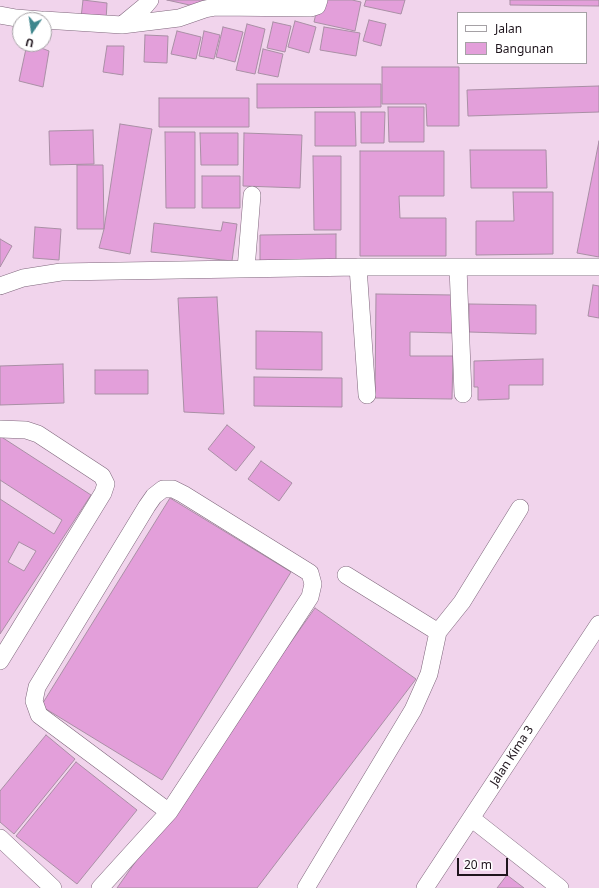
<!DOCTYPE html>
<style>
body{margin:0}
#map{position:relative;width:599px;height:888px;overflow:hidden;background:#f1d4ec;font-family:"Noto Sans",sans-serif}
canvas{display:block}
.legend{position:absolute;left:457px;top:12px;width:130px;height:52px;box-sizing:border-box;background:#fff;border:1px solid #a5a1a5;margin:0;padding:5px 7px;list-style:none;font-size:12px;color:#1f151d}
.legend li{display:flex;align-items:center;gap:8px;height:20px}
.legend b{width:20px;border:1px solid #a5a1a5}
.north{position:absolute;left:12px;top:12px;width:40px;height:40px;box-sizing:border-box;background:#fff;border:1px solid #a5a1a5;border-radius:50%;rotate:193deg;font-size:11px;font-weight:700;line-height:16px;text-align:center;color:#1f151d}
.north::after{content:'';display:block;margin:auto;width:14px;height:18px;background:#3e868d;clip-path:polygon(50% 0,100% 100%,50% 72%,0 100%)}
.scale{position:absolute;left:457px;top:858px;width:51px;height:18px;box-sizing:border-box;border:2px solid #1f151d;border-top:0;padding-left:5px;font-size:12px;line-height:14px;white-space:nowrap;color:#1f151d;-webkit-text-stroke:3px #fff;paint-order:stroke}
</style>
<div id="map">
<canvas width="599" height="888"></canvas>
<ul class="legend">
<li><b style="height:5px;background:#fff"></b>Jalan</li>
<li><b style="height:11px;background:#e39fda"></b>Bangunan</li>
</ul>
<div class="north">U</div>
<div class="scale">20 m</div>
</div>
<script>
const c = document.querySelector('canvas').getContext('2d');
c.lineJoin = 'round';
function fillPath(path, color) {
  c.fillStyle = color;
  c.fill(path, 'evenodd');
}
function poly(rows) {
  const path = new Path2D();
  for (const r of rows) {
    path.moveTo(r[0], r[1]);
    for (let i = 2; i < r.length; i += 2) path.lineTo(r[i], r[i + 1]);
  }
  return path;
}
function stroke(path, color, width, dash) {
  c.strokeStyle = color;
  c.lineWidth = width;
  c.lineCap = dash ? 'butt' : 'round';
  c.setLineDash(dash || []);
  c.stroke(path);
}
function write(font, color, halo, rows, align = 'center') {
  c.font = font + ' "Noto Sans",sans-serif';
  c.lineWidth = 3;
  c.setLineDash([]);
  c.textBaseline = 'middle';
  c.strokeStyle = halo;
  c.fillStyle = color;
  for (const [text, x, y, turn = 0] of rows) {
    c.save();
    c.translate(x, y);
    c.rotate((+turn || 0) * Math.PI / 180);
    c.textAlign = isNaN(turn) ? turn : align;
    if (halo) c.strokeText(text, 0, 0);
    c.fillText(text, 0, 0);
    c.restore();
  }
}
const building = poly([
 [83,0,107,3,106,21,81,18,83,0],
 [167,0,205,0,203,8,167,0],
 [319,0,352,0,361,2,355,31,314,22,319,0],
 [366,0,405,0,401,14,364,6,366,0],
 [510,0,599,0,599,6,510,5,510,0],
 [369,20,386,24,381,46,363,41,369,20],
 [295,21,316,27,309,53,288,47,295,21],
 [273,22,291,26,285,52,267,48,273,22],
 [247,24,265,29,255,74,236,70,247,24],
 [223,27,243,32,235,62,216,57,223,27],
 [324,27,360,33,356,56,320,50,324,27],
 [177,31,201,37,196,59,171,54,177,31],
 [204,31,220,35,214,59,199,56,204,31],
 [145,35,168,36,167,63,144,62,145,35],
 [27,44,31,44,49,51,43,87,19,81,27,44],
 [107,46,124,46,123,75,103,72,107,46],
 [263,49,283,54,278,77,258,73,263,49],
 [382,67,459,67,459,126,427,126,426,104,382,104,382,67],
 [257,84,381,84,381,107,257,108,257,84],
 [599,86,599,112,468,116,467,90,599,86],
 [159,98,249,98,249,127,159,127,159,98],
 [388,107,424,107,424,142,389,142,388,107],
 [315,112,355,112,356,146,315,146,315,112],
 [361,112,385,112,384,143,361,143,361,112],
 [120,124,152,129,130,254,99,248,104,229,120,124],
 [93,130,94,164,50,165,49,131,93,130],
 [165,132,195,132,195,208,166,208,165,132],
 [200,133,238,133,238,165,201,165,200,133],
 [244,133,302,135,300,188,243,186,244,133],
 [599,141,599,257,577,253,599,141],
 [470,150,546,150,547,188,471,188,470,150],
 [360,151,444,151,444,196,399,196,400,218,446,218,446,256,360,256,360,151],
 [313,156,341,156,341,230,314,230,313,156],
 [77,165,103,165,104,229,77,229,77,165],
 [202,176,240,176,240,208,202,208,202,176],
 [513,192,553,192,553,254,476,255,476,221,514,221,513,192],
 [223,222,237,224,232,261,151,252,154,223,221,231,223,222],
 [35,227,61,229,59,260,33,258,35,227],
 [336,234,336,262,260,262,260,235,336,234],
 [0,239,12,246,0,267,0,239],
 [593,285,599,286,599,318,588,316,593,285],
 [376,294,454,295,453,333,410,332,410,356,453,356,452,399,375,398,376,294],
 [217,297,224,414,184,412,178,298,217,297],
 [469,304,536,305,536,334,469,332,469,304],
 [256,331,322,332,322,370,256,369,256,331],
 [543,359,543,385,509,385,509,399,478,400,478,387,474,387,474,361,543,359],
 [63,364,64,403,0,405,0,366,63,364],
 [95,370,148,370,148,394,95,394,95,370],
 [254,377,342,378,342,407,254,406,254,377],
 [227,425,255,447,236,471,208,449,227,425],
 [0,436,91,495,0,634,0,436],
 [261,461,292,483,279,501,248,479,261,461],
 [0,480,62,520,54,534,0,499,0,480],
 [170,498,291,572,162,780,41,706,170,498],
 [19,542,36,551,24,571,8,562,19,542],
 [315,608,416,679,257,888,117,888,315,608],
 [46,735,75,759,14,834,0,822,0,791,46,735],
 [76,762,137,810,77,884,16,836,76,762],
 [507,875,524,888,497,888,507,875]
]);
fillPath(building, '#e39fda');
stroke(building, '#a98fa5', 1);
const minor = poly([
 [0,15,16,18,41,20],
 [44,20,122,25,145,6,150,0],
 [122,25,179,18,205,9,216,7,311,8,317,6,319,0],
 [358,267,367,395],
 [458,267,463,394],
 [246,269,252,195],
 [0,286,23,278,61,272,358,267,599,267],
 [0,429,26,430,38,434,102,476,106,484,103,493,0,661],
 [346,575,438,632],
 [471,818,560,888],
 [0,838,53,888],
 [100,888,169,812,310,597,313,584,310,573,183,494,173,489,163,489,154,496,147,506,37,687,34,701,39,715,169,812],
 [306,888,413,710,429,674,438,632,462,602,520,508],
 [425,888,599,624]
]);
stroke(minor, '#7f677c', 18);
stroke(minor, '#fff', 17);
write('12px', '#1f151d', '#fff', [
 ["Jalan Kima 3",512,756,-57]
]);
</script>
